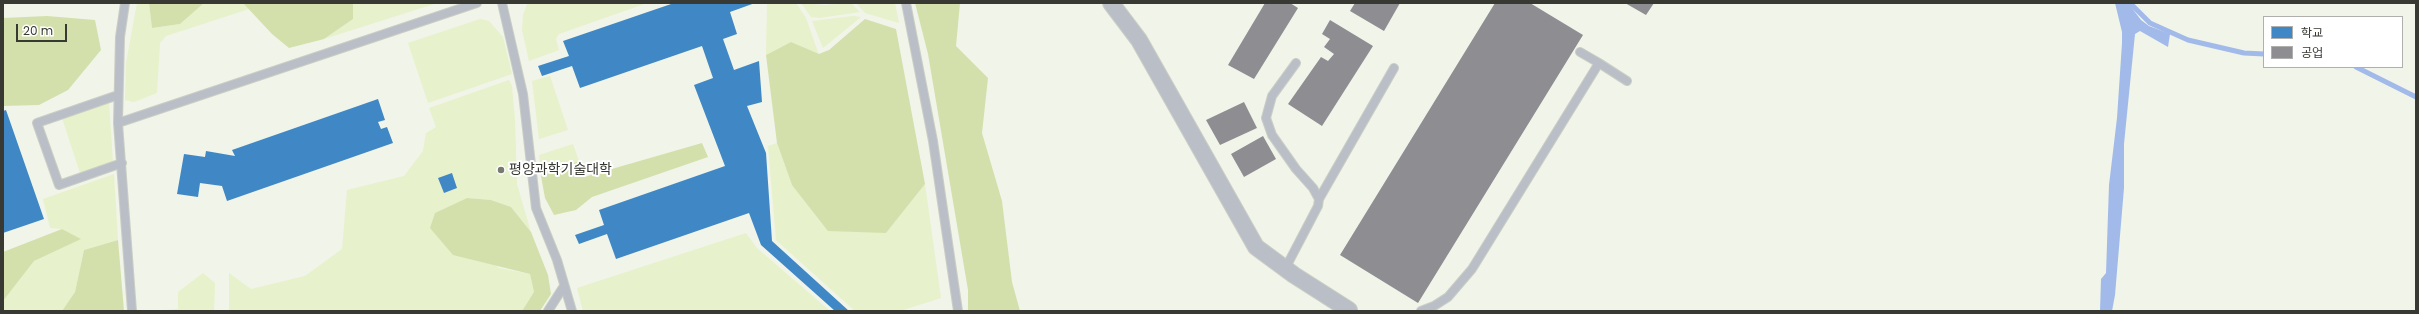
<!DOCTYPE html>
<meta charset="utf-8">
<style>
body{margin:0}
#map{position:relative;width:2419px;height:314px;overflow:hidden;background:#f1f4e9;font-family:Poppins,"Noto Sans KR",sans-serif}
canvas{display:block}
.frame{position:absolute;inset:0;border:4px solid #373932;pointer-events:none}
.legend{position:absolute;left:2263px;top:16px;width:140px;height:52px;box-sizing:border-box;background:#fff;border:1px solid #afb0ad;margin:0;padding:5px 7px;list-style:none;font-size:12px;color:#373932}
.legend li{display:flex;align-items:center;gap:8px;height:20px}
.legend b{width:20px;border:1px solid #afb0ad}
.scale{position:absolute;left:16px;top:24px;width:51px;height:18px;box-sizing:border-box;border:2px solid #373932;border-top:0;padding-left:5px;font-size:12px;line-height:14px;white-space:nowrap;color:#373932;-webkit-text-stroke:3px #fff;paint-order:stroke}
</style>
<div id="map">
<canvas width="2419" height="314"></canvas>
<div class="frame"></div>
<ul class="legend">
<li><b style="height:11px;background:#3f88c5"></b>학교</li>
<li><b style="height:11px;background:#8d8d92"></b>공업</li>
</ul>
<div class="scale">20 m</div>
</div>
<script>
const c = document.querySelector('canvas').getContext('2d');
c.lineJoin = 'round';
function fillPath(path, color) {
  c.fillStyle = color;
  c.fill(path, 'evenodd');
}
function poly(rows) {
  const path = new Path2D();
  for (const r of rows) {
    path.moveTo(r[0], r[1]);
    for (let i = 2; i < r.length; i += 2) path.lineTo(r[i], r[i + 1]);
  }
  return path;
}
function stroke(path, color, width, dash) {
  c.strokeStyle = color;
  c.lineWidth = width;
  c.lineCap = dash ? 'butt' : 'round';
  c.setLineDash(dash || []);
  c.stroke(path);
}
function write(font, color, halo, rows, align = 'center') {
  c.font = font + ' Poppins,"Noto Sans KR",sans-serif';
  c.lineWidth = 4;
  c.setLineDash([]);
  c.textBaseline = 'middle';
  c.strokeStyle = halo;
  c.fillStyle = color;
  for (const [text, x, y, turn = 0] of rows) {
    c.save();
    c.translate(x, y);
    c.rotate((+turn || 0) * Math.PI / 180);
    c.textAlign = isNaN(turn) ? turn : align;
    if (halo) c.strokeText(text, 0, 0);
    c.fillText(text, 0, 0);
    c.restore();
  }
}
fillPath(poly([
 [137,3,149,3,152,28,180,24,204,3,243,3,249,9,166,36,160,43,157,93,134,102,125,100,126,63],
 [353,3,434,3,434,4,324,39,353,19],
 [531,3,647,3,559,34,556,39,559,50,529,61,522,30,523,15,527,4],
 [767,3,796,3,806,18,819,55,791,42,766,55],
 [801,3,824,5,851,3,860,12,820,18,811,17],
 [856,3,895,3,899,23,865,13],
 [853,16,861,17,823,48,812,21],
 [480,19,489,21,503,37,512,74,428,103,408,43],
 [550,76,568,130,539,139,532,81],
 [509,80,512,86,515,120,517,184,531,232,511,207,491,200,467,198,436,213,499,268,530,274,534,292,522,311,229,311,229,273,251,289,305,276,342,249,347,190,404,176,423,151,426,133,436,127,429,108],
 [109,103,113,162,80,173,62,118],
 [777,143,792,185,886,233,925,184,941,298,900,311,855,311,776,240,768,146],
 [573,144,579,161,541,176,539,155],
 [114,174,118,240,84,250,75,292,62,311,3,311,3,301,34,261,80,239,62,229,50,228,43,199],
 [746,233,757,248,830,311,583,311,577,288],
 [203,273,215,283,214,311,151,311,178,309,178,292]
]), '#e7f1cb');
fillPath(poly([
 [149,3,204,3,180,24,152,28],
 [243,3,353,3,353,19,324,39,289,48,272,34],
 [915,3,960,3,956,46,988,78,982,133,1002,201,1012,282,1020,311,968,311,968,290,928,54],
 [47,16,95,20,101,50,68,90,39,105,3,106,3,18],
 [865,19,896,29,925,184,886,233,828,231,792,185,777,143,766,55,791,42,819,54,829,50],
 [702,143,708,157,592,197,576,210,554,215,545,198,541,176,579,161,584,177],
 [467,198,491,200,511,207,531,232,548,275,551,294,540,311,522,311,534,292,530,274,453,255,430,228,435,213],
 [62,229,81,239,34,261,3,301,3,252],
 [118,240,124,311,62,311,75,292,84,250]
]), '#d3e0ab');
fillPath(poly([
 [2115,3,2132,3,2132,8,2141,20,2149,26,2170,34,2168,47,2140,31,2135,34,2124,144,2124,188,2115,295,2112,311,2100,311,2101,279,2106,273,2109,185,2117,118,2122,43,2122,32]
]), '#a1baea');
fillPath(poly([
 [674,3,755,3,730,12,737,34,723,39,734,70,759,61,762,102,747,106,766,153,772,241,849,311,835,311,761,245,749,213,616,259,607,234,579,244,575,235,604,225,599,210,725,166,694,85,713,78,702,46,580,88,572,66,542,76,538,66,569,56,563,41],
 [378,99,385,120,378,122,381,129,387,127,393,143,227,201,222,186,200,183,198,197,177,194,184,154,205,157,206,151,235,156,232,150],
 [6,110,44,219,3,233,3,111],
 [452,173,457,188,444,193,438,178]
]), '#3f88c5');
fillPath(poly([
 [1265,3,1290,3,1298,8,1254,79,1228,65],
 [1355,3,1400,3,1384,31,1350,11],
 [1495,3,1530,3,1583,35,1418,303,1340,255],
 [1625,3,1654,3,1646,15],
 [1330,20,1373,46,1322,126,1288,104,1321,57,1328,61,1334,54,1324,47,1330,39,1322,34],
 [1244,102,1257,128,1220,145,1206,120],
 [1263,136,1276,159,1244,177,1231,154]
]), '#8d8d92');
stroke(poly([
 [2130,3,2150,23,2188,40,2244,53,2264,54],
 [2356,67,2416,97]
]), '#a1baea', 5);
const lane = poly([
 [125,3,120,37,118,123,132,311],
 [502,3,523,94,536,208,557,260,572,311],
 [906,3,933,141,958,311],
 [1580,52,1599,63],
 [118,95,37,123,59,185,122,163],
 [118,123,477,3],
 [1319,199,1394,68],
 [1285,269,1318,206,1319,199,1313,188,1296,169,1272,135,1266,118,1272,96,1296,63],
 [548,311,564,286],
 [1421,311,1434,306,1448,297,1472,269,1599,63,1627,81]
]);
const street = poly([
 [1111,3,1139,40,1256,247,1294,275,1349,310]
]);
stroke(lane, '#cbcec5', 10);
stroke(street, '#cbcec5', 18);
stroke(lane, '#babfc7', 8);
stroke(street, '#babfc7', 16);
for (const [x, y, r, color] of [
 [501,170,4,"#787a72"]
]) {
  const dot = new Path2D();
  dot.arc(x, y, r, 0, 2 * Math.PI);
  c.fillStyle = color;
  c.fill(dot);
  stroke(dot, '#fff', 1.5);
}
write('14px', '#373932', '#fff', [
 ["평양과학기술대학",509,170]
], 'left');
</script>
